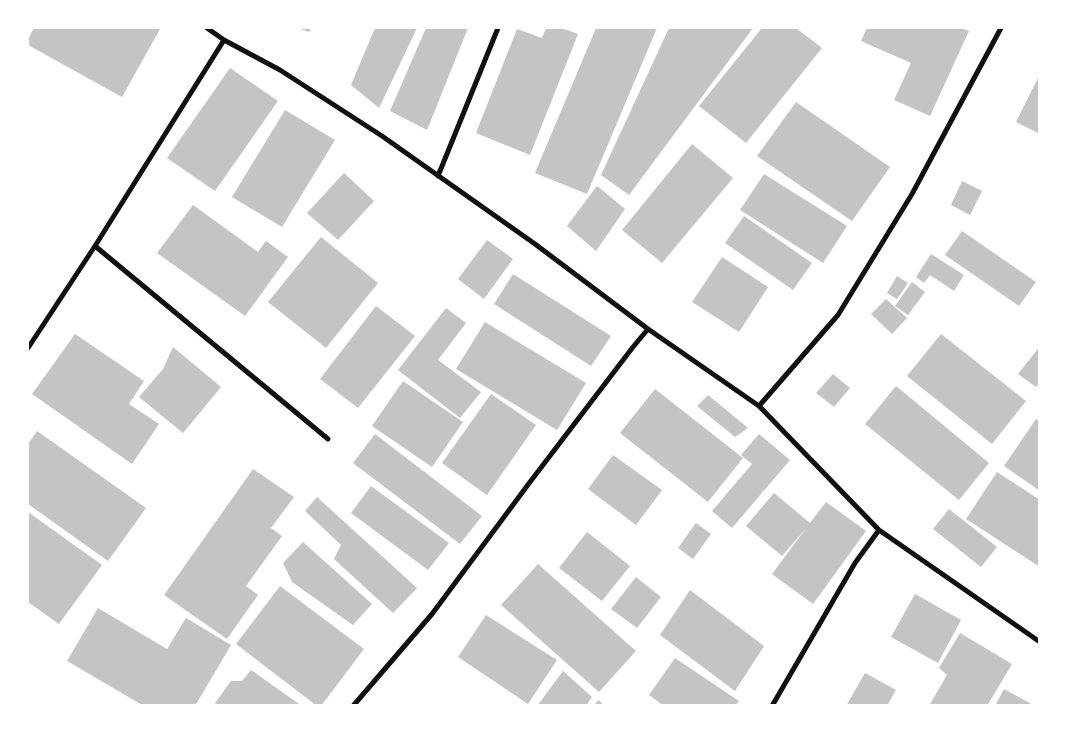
<!DOCTYPE html>
<style>
body{margin:0}
#map{position:relative;width:1067px;height:733px;overflow:hidden;background:#fff;font-family:Inter,sans-serif}
canvas{display:block}
.frame{position:absolute;inset:0;border:29px solid #fff;pointer-events:none}
</style>
<div id="map">
<canvas width="1067" height="733"></canvas>
<div class="frame"></div>
</div>
<script>
const c = document.querySelector('canvas').getContext('2d');
c.lineJoin = 'round';
function fillPath(path, color) {
  c.fillStyle = color;
  c.fill(path, 'evenodd');
}
function poly(rows) {
  const path = new Path2D();
  for (const r of rows) {
    path.moveTo(r[0], r[1]);
    for (let i = 2; i < r.length; i += 2) path.lineTo(r[i], r[i + 1]);
  }
  return path;
}
function stroke(path, color, width, dash) {
  c.strokeStyle = color;
  c.lineWidth = width;
  c.lineCap = dash ? 'butt' : 'round';
  c.setLineDash(dash || []);
  c.stroke(path);
}
fillPath(poly([
 [34,28,158,28,160,29,122,97,28,45,28,39],
 [298,28,311,28,309,32],
 [375,28,417,28,379,108,351,85],
 [426,28,468,28,427,130,390,111],
 [546,28,561,28,578,34,530,155,476,133,517,29,542,38],
 [596,28,657,28,587,194,535,173],
 [669,28,753,28,629,195,601,175],
 [762,28,796,28,822,48,746,143,699,106],
 [867,28,961,28,969,31,930,116,894,100,911,63,861,41],
 [230,68,278,101,215,191,167,158],
 [1040,74,1040,134,1016,122],
 [796,102,890,167,852,221,757,156],
 [285,110,335,140,282,227,232,197],
 [692,144,733,178,662,263,622,230],
 [344,173,374,201,338,240,307,213],
 [764,174,847,226,823,263,740,210],
 [962,181,982,191,970,215,951,205],
 [597,186,625,209,596,251,567,226],
 [193,205,258,252,266,241,288,257,245,316,157,253],
 [744,216,812,263,793,290,725,243],
 [962,231,1036,282,1019,306,945,255],
 [321,237,378,283,326,348,268,302],
 [487,240,513,259,484,299,458,279],
 [931,254,964,275,954,291,930,275,924,283,916,277],
 [722,257,768,287,739,332,692,302],
 [513,274,611,336,591,366,494,304],
 [897,276,908,283,897,299,887,293],
 [912,282,925,292,908,315,895,306],
 [886,299,907,318,892,334,871,314],
 [376,306,415,336,358,408,320,379],
 [446,308,466,323,438,360,481,392,460,418,398,370],
 [485,322,586,383,557,430,456,369],
 [75,334,144,381,129,404,159,424,132,464,32,394],
 [941,334,1026,401,992,444,907,376],
 [1040,346,1040,382,1036,387,1018,374],
 [173,347,221,387,183,433,139,397,163,369],
 [833,374,850,388,834,407,816,393],
 [403,381,463,422,432,467,372,426],
 [896,386,989,463,959,500,865,424],
 [655,389,743,458,708,502,620,433],
 [491,394,536,425,487,495,442,463],
 [708,395,748,428,735,437,697,406],
 [1036,419,1040,421,1040,491,1004,466],
 [37,431,146,508,108,561,28,504,28,444],
 [375,434,482,516,460,544,353,463],
 [759,434,790,460,732,528,712,511,752,464,741,455],
 [613,455,662,490,636,525,588,489],
 [253,469,294,497,271,528,282,536,246,586,258,595,227,639,164,595],
 [997,472,1040,500,1040,567,966,519],
 [371,486,449,543,428,570,351,513],
 [774,493,810,523,826,502,866,531,813,604,772,574,807,527,782,556,746,526],
 [317,497,417,588,393,613,334,559,341,545,305,511],
 [949,509,997,547,981,567,933,529],
 [28,512,102,565,59,624,28,602],
 [696,523,711,534,693,559,678,548],
 [587,532,630,566,602,601,559,568],
 [303,542,372,604,353,625,292,582,283,563],
 [538,564,636,651,599,692,501,605],
 [636,577,661,597,637,628,611,609],
 [280,586,364,649,321,706,317,706,236,644],
 [690,590,764,646,735,691,660,635],
 [915,594,961,620,938,663,891,637],
 [98,608,167,649,186,618,231,645,195,706,144,706,67,661],
 [486,615,557,660,528,704,458,657],
 [960,633,1012,664,987,706,932,706,930,704,947,675,939,668],
 [675,658,739,701,735,706,664,706,649,695],
 [251,670,302,706,218,706,215,703,231,681,242,681],
 [563,671,592,697,586,706,537,706],
 [865,673,896,690,887,706,846,706],
 [1004,689,1035,706,995,706],
 [598,700,605,706,594,706]
]), '#c4c4c4');
stroke(poly([
 [207,28,224,40,280,70,382,136,535,244,648,329,759,406,879,530,1040,642],
 [438,176,498,28],
 [95,246,328,439],
 [28,348,95,246,224,40],
 [759,406,838,315,912,194,1001,28],
 [353,706,432,614,530,482,633,347,648,329],
 [772,706,855,563,879,530]
]), '#111', 5);
</script>
